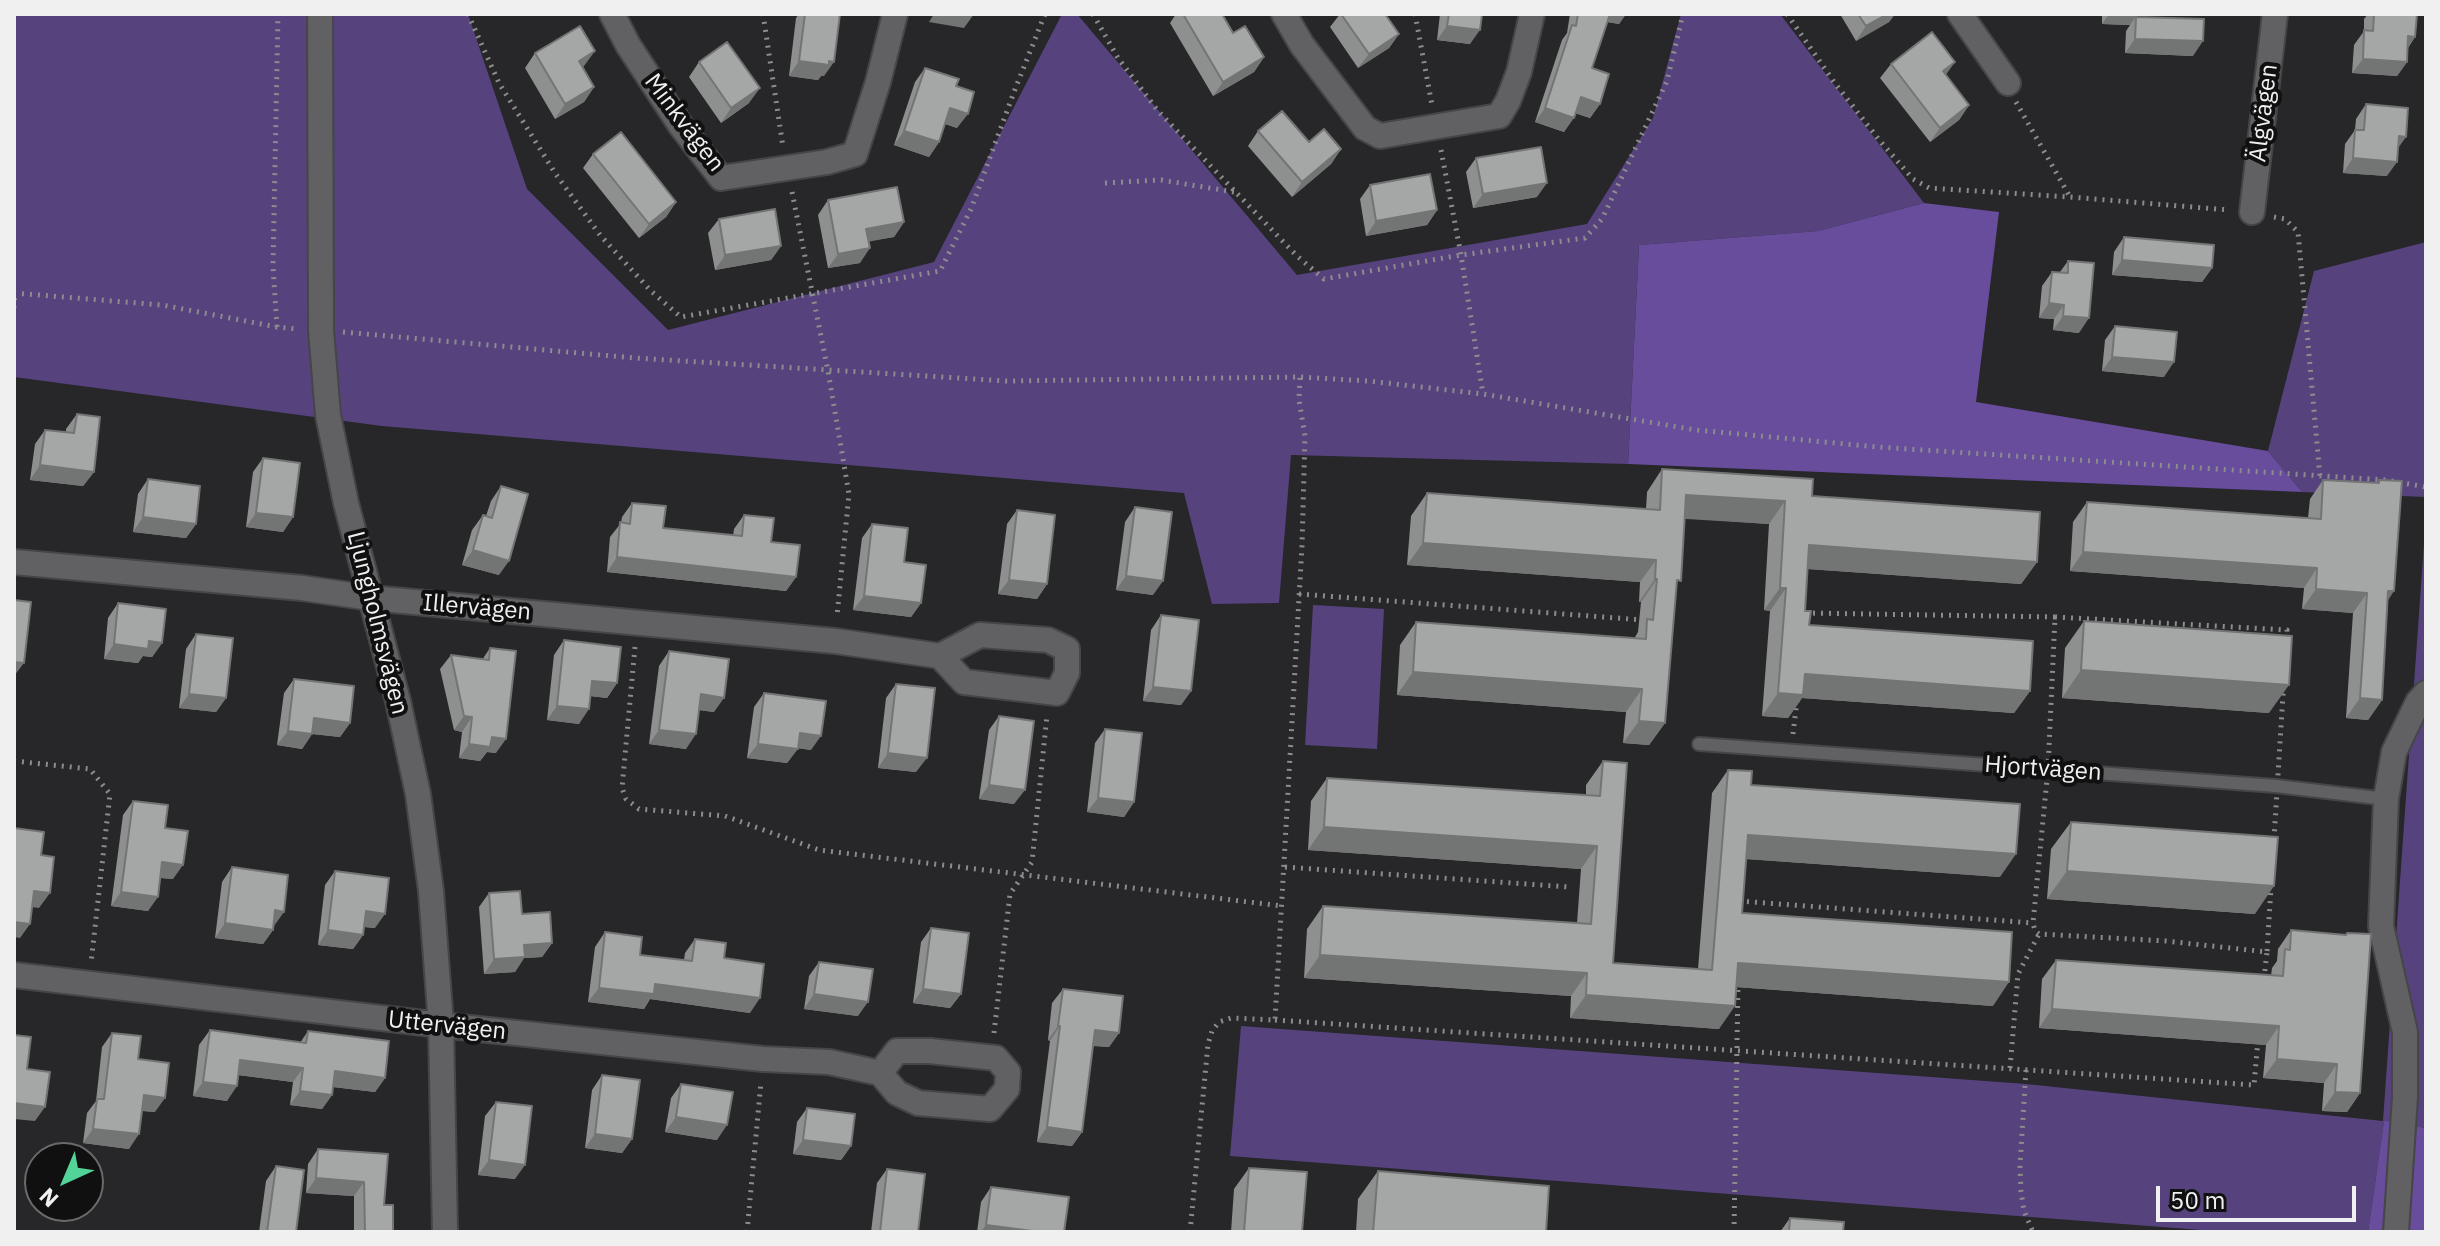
<!DOCTYPE html>
<meta charset="utf-8">
<style>
body{margin:0}
#map{position:relative;width:2440px;height:1246px;overflow:hidden;background:#272629;font-family:"IBM Plex Sans",sans-serif}
canvas{display:block}
.frame{position:absolute;inset:0;border:16px solid #f0f0f1;pointer-events:none}
.north{position:absolute;left:24px;top:1142px;width:80px;height:80px;box-sizing:border-box;background:#101011;border:2px solid #6a6a6b;border-radius:50%;rotate:224deg;font-size:22px;font-weight:700;line-height:32px;text-align:center;color:#f0f0f1}
.north::after{content:'';display:block;margin:auto;width:28px;height:36px;background:#52d397;clip-path:polygon(50% 0,100% 100%,50% 72%,0 100%)}
.scale{position:absolute;left:2156px;top:1186px;width:200px;height:36px;box-sizing:border-box;border:4px solid #f0f0f1;border-top:0;padding-left:10px;font-size:24px;line-height:28px;white-space:nowrap;color:#f0f0f1;-webkit-text-stroke:6px #101011;paint-order:stroke}
</style>
<div id="map">
<canvas width="2440" height="1246"></canvas>
<div class="frame"></div>
<div class="north">N</div>
<div class="scale">50 m</div>
</div>
<script>
const c = document.querySelector('canvas').getContext('2d');
c.lineJoin = 'round';
function fillPath(path, color) {
  c.fillStyle = color;
  c.fill(path, 'evenodd');
}
function poly(rows) {
  const path = new Path2D();
  for (const r of rows) {
    path.moveTo(r[0], r[1]);
    for (let i = 2; i < r.length; i += 2) path.lineTo(r[i], r[i + 1]);
  }
  return path;
}
function stroke(path, color, width, dash) {
  c.strokeStyle = color;
  c.lineWidth = width;
  c.lineCap = dash ? 'butt' : 'round';
  c.setLineDash(dash || []);
  c.stroke(path);
}
function write(font, color, halo, rows, align = 'center') {
  c.font = font + ' "IBM Plex Sans",sans-serif';
  c.lineWidth = 8;
  c.setLineDash([]);
  c.textBaseline = 'middle';
  c.strokeStyle = halo;
  c.fillStyle = color;
  for (const [text, x, y, turn = 0] of rows) {
    c.save();
    c.translate(x, y);
    c.rotate((+turn || 0) * Math.PI / 180);
    c.textAlign = isNaN(turn) ? turn : align;
    if (halo) c.strokeText(text, 0, 0);
    c.fillText(text, 0, 0);
    c.restore();
  }
}
fillPath(poly([
 [14,14,468,14,527,189,668,330,934,262,1062,14,1077,14,1297,275,1587,224,1653,118,1681,14,1780,14,1924,203,1818,231,1639,245,1628,464,1291,455,1279,603,1212,604,1184,493,382,426,14,377],
 [2426,242,2426,497,2302,492,2268,451,2314,271],
 [2426,515,2426,1128,2384,1122,2368,1232,2228,1232,1230,1156,1241,1026,2026,1084,2383,1121],
 [1313,605,1384,609,1377,749,1305,745]
]), '#56437e');
fillPath(poly([
 [1924,203,1999,212,1976,402,2268,451,2302,492,1628,464,1639,245,1818,231],
 [2384,1121,2426,1128,2426,1232,2368,1232]
]), '#674d9b');
const lane = poly([
 [1699,744,2276,786,2386,799]
]);
const street = poly([
 [320,14,321,330,328,415,346,503,398,701,418,794,431,891,441,1025,445,1232],
 [612,14,628,45,681,126,721,178,827,162,855,154,878,82,895,14],
 [1284,14,1302,45,1365,128,1380,136,1499,116,1508,101,1519,72,1532,14],
 [1960,14,2008,83],
 [2252,212,2275,14],
 [14,562,302,588,371,598,835,641,940,656,980,635,1048,640,1067,649,1067,673,1057,693,964,682,940,656],
 [14,975,441,1025,763,1059,829,1062,880,1073,897,1093,918,1103,990,1109,1007,1089,1008,1072,996,1058,930,1051,897,1051,880,1073],
 [2396,1232,2405,1097,2405,1032,2381,926,2386,799,2394,752,2418,702,2426,693]
]);
stroke(lane, '#464547', 16);
stroke(street, '#464547', 28);
stroke(poly([
 [468,14,499,83,555,173,600,235,651,291,681,317,940,271,971,209,1014,92,1045,14],
 [763,14,783,147],
 [1093,14,1118,58,1158,111,1297,256,1324,279,1461,255,1585,238,1602,219,1667,81,1683,14],
 [1415,14,1432,105],
 [1787,14,1834,82,1880,141,1913,179,1929,188,2070,197,2229,210],
 [2016,102,2070,197],
 [1441,150,1461,255,1483,394],
 [1105,183,1161,180,1234,192],
 [792,192,828,371,849,494,837,616],
 [2274,217,2285,219,2298,232,2320,477],
 [14,293,162,305,277,327,297,329],
 [14,308,15,293],
 [277,327,273,267,278,14],
 [343,332,635,358,1007,381,1300,377,1368,381,1483,394,1696,430,1877,447,2386,480,2426,487],
 [1299,594,1643,620],
 [1807,615,1807,613,2055,617],
 [2055,617,2287,630,2267,952,2166,941,2039,934,2035,931,2033,923,2048,769,2055,617],
 [635,647,622,788,626,799,639,809,725,816,819,850,1282,906],
 [1793,734,1797,700],
 [14,761,90,769,110,794,91,963],
 [1285,867,1569,887],
 [1739,901,2033,923],
 [2264,979,2267,952],
 [1275,1020,2254,1085,2258,1040],
 [994,1033,1010,894,1032,862,1047,715],
 [2010,1068,2018,974,2039,934],
 [2026,1070,2020,1165,2021,1191,2024,1211,2033,1232],
 [747,1232,761,1082],
 [1190,1232,1208,1044,1212,1031,1219,1022,1231,1018,1275,1020,1302,546,1305,436,1299,400,1300,377],
 [1734,1232,1738,981]
]), '#8c8c8e', 5, [2, 6]);
stroke(lane, '#616163', 12);
stroke(street, '#616163', 24);
fillPath(poly([
 [799,14,840,14,824,76,821,76,818,80,789,76,796,18],
 [1176,14,1222,14,1233,33,1264,57,1254,72,1213,96,1170,23],
 [1340,14,1385,14,1399,34,1389,48,1358,68,1330,27],
 [1440,14,1482,14,1470,44,1437,40],
 [1570,14,1626,14,1619,24,1607,22,1592,68,1600,104,1590,118,1575,113,1564,132,1535,122,1562,40,1567,33],
 [1840,14,1895,14,1889,22,1856,41],
 [2102,14,2138,14,2137,17,2193,56,2125,53,2126,31,2130,25,2102,24],
 [2368,14,2417,14,2415,37,2408,48,2407,62,2397,76,2352,73,2354,45,2364,31,2364,19],
 [535,53,584,66,582,67,594,87,584,102,555,119,525,68],
 [699,62,749,103,721,123,689,77],
 [1891,64,1946,75,1969,105,1959,120,1930,142,1880,78],
 [925,68,956,86,957,128,945,124,939,142,929,157,894,145,915,82],
 [2366,104,2387,176,2343,173,2345,144,2355,130,2356,119],
 [1258,131,1309,142,1341,149,1331,164,1292,197,1248,146],
 [593,154,676,202,666,217,639,238,583,168],
 [1476,158,1537,197,1473,208,1466,172],
 [1370,185,1437,210,1427,225,1366,236,1360,199],
 [828,200,904,222,894,237,868,241,860,263,828,268,818,215],
 [719,219,781,246,771,260,715,270,708,233],
 [2124,237,2212,268,2202,282,2112,275,2114,252],
 [2068,261,2079,333,2053,330,2054,319,2039,318,2042,286,2052,272,2060,272],
 [2115,326,2164,377,2102,371,2105,340],
 [77,414,94,472,83,486,30,480,35,444,45,430,66,432,66,429],
 [263,458,293,517,283,532,246,527,253,472],
 [1662,469,1812,496,2037,562,2021,584,1808,569,1805,611,1809,625,2030,691,2014,713,1802,698,1788,718,1762,716,1770,611,1764,610,1769,524,1685,518,1676,588,1665,723,1649,745,1623,743,1626,712,1397,695,1400,645,1416,622,1634,639,1638,632,1641,602,1639,602,1640,582,1407,565,1411,516,1427,493,1646,509,1647,492],
 [148,479,196,524,186,538,133,532,138,494],
 [2323,480,2377,483,2379,480,2388,600,2382,700,2368,720,2346,718,2353,613,2302,609,2304,588,2070,571,2073,522,2087,502,2308,518,2310,499],
 [501,486,499,575,462,565,472,530,483,515,486,516,491,501],
 [632,503,663,528,733,536,734,529,744,515,771,542,796,577,786,591,607,572,610,537,621,523,622,517],
 [1135,507,1153,595,1116,590,1125,522],
 [1017,510,1047,584,1037,599,998,594,1007,524],
 [872,524,921,603,911,617,853,610,862,538],
 [118,603,162,643,152,657,143,656,138,663,104,659,108,618],
 [1161,615,1191,691,1181,705,1143,701,1151,630],
 [2084,621,2269,713,2062,698,2065,648],
 [196,634,226,698,216,712,179,708,186,649],
 [564,640,617,683,607,698,590,696,579,724,547,720,554,655],
 [490,648,496,753,487,752,480,761,459,758,462,732,454,730,440,669,451,655,482,660],
 [669,651,714,712,699,710,686,749,649,744,659,666],
 [294,679,350,723,340,737,312,734,302,749,277,745,284,693],
 [896,684,916,772,878,768,886,698],
 [764,693,811,750,798,748,787,763,747,758,754,707],
 [999,716,1014,804,979,799,989,730],
 [1105,729,1134,802,1124,817,1087,812,1095,743],
 [1603,761,1613,963,1698,969,1712,793,1728,770,1751,785,2000,877,1746,859,1742,913,1993,1006,1736,987,1719,1029,1570,1018,1571,996,1304,978,1307,929,1323,906,1577,923,1581,869,1308,850,1311,801,1327,778,1586,795,1586,785],
 [133,801,165,828,173,879,160,878,148,911,111,906,123,815],
 [2071,822,2255,914,2047,899,2051,849],
 [232,867,273,926,273,930,263,944,215,938,222,882],
 [335,871,375,928,364,927,363,935,353,949,318,945,325,885],
 [489,893,522,914,552,943,542,957,524,958,515,972,484,974,479,907],
 [931,928,961,994,950,1008,913,1003,921,942],
 [2291,930,2345,935,2347,933,2360,1093,2347,1112,2322,1111,2324,1083,2263,1078,2266,1045,2039,1028,2042,979,2056,960,2271,976,2272,968,2277,961,2278,949],
 [605,932,640,955,684,960,685,953,695,939,724,958,750,1013,650,999,644,1009,588,1002,595,947],
 [819,962,858,1016,804,1009,809,976],
 [1063,989,1119,1033,1109,1047,1093,1046,1082,1132,1072,1146,1037,1142,1050,1041,1048,1040,1052,1003],
 [210,1030,300,1043,308,1031,385,1078,375,1092,333,1087,332,1095,322,1109,290,1105,293,1082,238,1075,227,1101,193,1096,199,1045],
 [112,1033,138,1059,155,1112,142,1111,129,1149,83,1143,87,1113,96,1101,102,1047],
 [602,1075,632,1139,622,1153,585,1148,592,1090],
 [681,1084,717,1140,665,1132,671,1098],
 [496,1102,515,1179,478,1175,485,1116],
 [807,1108,851,1146,841,1160,793,1154,797,1122],
 [318,1149,388,1154,384,1205,393,1232,354,1232,354,1196,306,1193,308,1164],
 [276,1166,296,1232,259,1232,266,1181],
 [1249,1168,1302,1232,1231,1232,1234,1189],
 [887,1169,918,1232,871,1232,877,1183],
 [1378,1171,1546,1232,1356,1232,1358,1199],
 [991,1187,1064,1232,977,1232,981,1202],
 [1790,1218,1843,1232,1780,1232]
]), '#8d908f');
fillPath(poly([
 [934,14,974,14,964,28,929,22],
 [1607,14,1626,14,1619,24,1602,21],
 [1888,14,1895,14,1889,22,1856,41,1866,26],
 [2109,14,2138,14,2130,25,2102,24],
 [1447,26,1480,30,1470,44,1437,40],
 [1399,34,1389,48,1358,68,1369,54],
 [2408,36,2415,37,2405,51],
 [2135,39,2203,41,2193,56,2125,53],
 [595,51,584,66,569,75,579,61],
 [1264,57,1254,72,1213,96,1223,82],
 [2363,59,2407,62,2397,76,2352,73],
 [799,61,829,61,834,62,824,76,821,76,818,80,789,76],
 [1955,62,1945,76,1943,71],
 [594,87,584,102,555,119,565,104],
 [760,88,749,103,721,123,731,108],
 [1581,97,1600,104,1590,118,1571,112],
 [1969,105,1959,120,1930,142,1940,128],
 [950,108,968,114,957,128,940,122],
 [1545,108,1574,118,1564,132,1535,122],
 [904,131,939,142,929,157,894,145],
 [2399,136,2406,137,2396,151],
 [1341,149,1331,164,1292,197,1302,182],
 [2353,158,2397,162,2387,176,2343,173],
 [1547,183,1537,197,1473,208,1483,194],
 [676,202,666,217,639,238,649,224],
 [1437,210,1427,225,1366,236,1376,221],
 [904,222,894,237,856,244,866,229],
 [781,246,771,260,715,270,725,255],
 [870,248,860,263,828,268,838,254],
 [2122,260,2212,268,2202,282,2112,275],
 [2049,303,2064,305,2054,319,2039,318],
 [2063,316,2089,318,2079,333,2053,330],
 [2112,357,2174,362,2164,377,2102,371],
 [40,465,94,472,83,486,30,480],
 [1686,495,1785,501,1769,524,1670,518],
 [256,513,293,517,283,532,246,527],
 [143,517,196,524,186,538,133,532],
 [1423,543,1656,560,1640,582,1407,565],
 [1809,545,2037,562,2021,584,1793,568],
 [473,550,509,561,499,575,462,565],
 [2083,552,2317,568,2304,588,2070,571],
 [617,557,796,577,786,591,607,572],
 [1126,576,1163,581,1153,595,1116,590],
 [1655,579,1657,579,1641,602,1639,602],
 [1009,580,1047,584,1037,599,998,594],
 [1780,588,1786,588,1770,611,1764,610],
 [2316,589,2367,593,2353,613,2302,609],
 [2388,591,2394,591,2381,611],
 [864,596,921,603,911,617,853,610],
 [149,641,162,643,152,657,143,656,138,663,104,659,114,644],
 [14,662,24,663,14,676],
 [2081,670,2289,685,2269,713,2062,698],
 [1413,672,1642,689,1626,712,1397,695],
 [1805,674,2030,691,2014,713,1802,698,1788,718,1762,716,1778,693],
 [592,681,617,683,607,698,582,695],
 [1153,687,1191,691,1181,705,1143,701],
 [189,694,226,698,216,712,179,708],
 [701,694,724,698,714,712,691,709],
 [2360,698,2382,700,2368,720,2346,718],
 [557,706,589,709,579,724,547,720],
 [464,716,472,717,462,732,454,730],
 [314,718,350,723,340,737,304,733],
 [1639,721,1665,723,1649,745,1623,743],
 [659,730,696,734,686,749,649,744],
 [288,731,312,734,302,749,277,745],
 [800,733,821,736,811,750,789,747],
 [492,737,506,739,496,753,487,752,480,761,459,758,469,744],
 [758,744,798,749,787,763,747,758],
 [888,753,927,758,916,772,878,768],
 [989,785,1025,790,1014,804,979,799],
 [1098,798,1134,802,1124,817,1087,812],
 [1324,827,1597,846,1581,869,1308,850],
 [1748,835,2016,854,2000,877,1732,858],
 [162,862,183,865,173,879,152,877],
 [2067,871,2274,886,2255,914,2047,899],
 [34,891,50,893,39,908,24,906],
 [121,892,158,897,148,911,111,906],
 [275,910,284,912,274,926],
 [366,911,385,914,375,928,355,926],
 [14,922,30,924,20,938,14,937],
 [225,923,273,930,263,944,215,938],
 [328,930,363,935,353,949,318,945],
 [552,943,542,957,524,958,515,972,484,974,494,959,524,945],
 [1320,955,1587,973,1571,996,1304,978],
 [1738,963,2009,982,1993,1006,1722,986],
 [655,984,760,998,750,1013,650,999,644,1009,588,1002,599,988],
 [923,989,961,994,950,1008,913,1003],
 [814,994,868,1002,858,1016,804,1009],
 [1586,995,1735,1006,1719,1029,1570,1018],
 [2052,1009,2279,1026,2266,1045,2039,1028],
 [1058,1026,1060,1026,1050,1041,1048,1040],
 [1095,1030,1119,1033,1109,1047,1085,1045],
 [2277,1059,2337,1064,2324,1083,2263,1078],
 [240,1060,303,1068,293,1082,230,1074],
 [335,1071,385,1078,375,1092,325,1086],
 [203,1082,237,1086,227,1101,193,1096],
 [300,1091,332,1095,322,1109,290,1105],
 [2335,1092,2360,1093,2347,1112,2322,1111],
 [144,1095,165,1098,155,1112,134,1110],
 [14,1103,45,1107,35,1121,14,1119],
 [676,1117,727,1125,717,1140,665,1132],
 [1047,1127,1082,1132,1072,1146,1037,1142],
 [93,1129,139,1134,129,1149,83,1143],
 [595,1134,632,1139,622,1153,585,1148],
 [803,1140,851,1146,841,1160,793,1154],
 [489,1160,525,1165,515,1179,478,1175],
 [316,1178,364,1182,354,1196,306,1193],
 [986,1225,1040,1232,981,1232]
]), '#737574');
const building = poly([
 [805,14,840,14,834,62,829,61,829,65,799,61,805,14],
 [1183,14,1222,14,1233,33,1245,26,1264,57,1223,82,1183,14],
 [1341,14,1385,14,1399,34,1369,54,1341,14],
 [1449,14,1482,14,1480,30,1447,26,1449,14],
 [1578,14,1610,14,1592,68,1609,74,1600,104,1581,97,1574,118,1545,108,1572,25,1576,26,1578,14],
 [1858,14,1888,14,1866,26,1858,14],
 [2374,14,2417,14,2415,37,2408,36,2407,62,2363,59,2364,30,2373,31,2374,14],
 [2136,17,2204,19,2203,41,2135,39,2136,17],
 [580,26,595,51,579,61,594,87,565,104,535,53,580,26],
 [1932,32,1955,62,1943,71,1969,105,1940,128,1891,64,1932,32],
 [727,42,760,88,731,108,699,62,727,42],
 [925,68,959,79,956,86,974,92,968,114,950,108,939,142,904,131,925,68],
 [2366,104,2408,108,2406,137,2399,136,2397,162,2353,158,2355,130,2364,130,2366,104],
 [1282,111,1309,142,1324,129,1341,149,1302,182,1258,131,1282,111],
 [621,132,676,202,649,224,593,154,621,132],
 [1541,147,1547,183,1483,194,1476,158,1541,147],
 [1430,174,1437,210,1376,221,1370,185,1430,174],
 [897,187,904,222,866,229,870,248,838,254,828,200,897,187],
 [775,209,781,246,725,255,719,219,775,209],
 [2124,237,2214,245,2212,268,2122,260,2124,237],
 [2068,261,2094,263,2089,318,2063,316,2064,305,2049,303,2052,272,2068,273,2068,261],
 [2115,326,2177,332,2174,362,2112,357,2115,326],
 [77,414,100,417,94,472,40,465,45,430,74,433,77,414],
 [263,458,300,463,293,517,256,513,263,458],
 [1662,469,1813,479,1812,496,2040,512,2037,562,1809,545,1805,611,1811,611,1809,625,2033,641,2030,691,1805,674,1803,695,1778,693,1786,588,1780,588,1785,501,1686,495,1681,581,1677,580,1665,723,1639,721,1642,689,1413,672,1416,622,1646,639,1647,619,1653,620,1657,579,1655,579,1656,560,1423,543,1427,493,1660,510,1662,469],
 [148,479,200,486,196,524,143,517,148,479],
 [2323,480,2379,483,2379,480,2402,481,2394,591,2388,591,2382,700,2360,698,2367,593,2316,589,2317,568,2083,552,2087,502,2321,519,2323,480],
 [501,486,528,494,509,561,473,550,483,515,492,518,501,486],
 [632,503,666,506,663,528,742,536,744,515,774,518,771,542,800,545,796,577,617,557,620,522,630,524,632,503],
 [1135,507,1172,512,1163,581,1126,576,1135,507],
 [1017,510,1055,515,1047,584,1009,580,1017,510],
 [872,524,908,528,904,562,926,565,921,603,864,596,872,524],
 [14,600,31,602,24,663,14,662,14,600],
 [118,603,166,609,162,643,149,641,148,649,114,644,118,603],
 [1161,615,1199,620,1191,691,1153,687,1161,615],
 [2084,621,2292,636,2289,685,2081,670,2084,621],
 [196,634,233,638,226,698,189,694,196,634],
 [564,640,621,647,617,683,592,681,589,709,557,706,564,640],
 [490,648,516,651,506,739,492,737,490,747,469,744,472,717,464,716,451,655,489,660,490,648],
 [669,651,729,659,724,698,701,694,696,734,659,730,669,651],
 [294,679,354,686,350,723,314,718,312,734,288,731,294,679],
 [896,684,935,688,927,758,888,753,896,684],
 [764,693,826,701,821,736,800,733,798,749,758,744,764,693],
 [999,716,1034,721,1025,790,989,785,999,716],
 [1105,729,1142,733,1134,802,1098,798,1105,729],
 [1603,761,1627,763,1613,963,1712,970,1728,770,1752,771,1751,785,2020,804,2016,854,1748,835,1742,913,2012,932,2009,982,1738,963,1735,1006,1586,995,1587,973,1320,955,1323,906,1591,924,1597,846,1324,827,1327,778,1600,796,1603,761],
 [133,801,168,805,165,828,188,831,183,865,162,862,158,897,121,892,133,801],
 [2071,822,2278,837,2274,886,2067,871,2071,822],
 [14,828,44,832,41,855,54,857,50,893,34,891,30,924,14,922,14,828],
 [232,867,288,875,284,912,275,910,273,930,225,923,232,867],
 [335,871,389,878,385,914,366,911,363,935,328,930,335,871],
 [520,891,522,914,550,912,552,943,524,945,525,957,494,959,489,893,520,891],
 [931,928,969,933,961,994,923,989,931,928],
 [2291,930,2346,935,2347,933,2371,934,2360,1093,2335,1092,2337,1064,2277,1059,2279,1026,2052,1009,2056,960,2283,976,2285,949,2290,950,2291,930],
 [605,932,642,937,640,955,692,961,695,939,726,943,724,958,764,964,760,998,655,984,654,994,599,988,605,932],
 [819,962,873,969,868,1002,814,994,819,962],
 [1063,989,1123,996,1119,1033,1095,1030,1082,1132,1047,1127,1060,1026,1058,1026,1063,989],
 [210,1030,306,1043,308,1031,389,1041,385,1078,335,1071,332,1095,300,1091,303,1068,240,1060,237,1086,203,1082,210,1030],
 [112,1033,141,1036,138,1059,169,1063,165,1098,144,1095,139,1134,93,1129,97,1099,104,1099,112,1033],
 [14,1035,31,1037,27,1069,50,1072,45,1107,14,1103,14,1035],
 [602,1075,640,1080,632,1139,595,1134,602,1075],
 [681,1084,733,1092,727,1125,676,1117,681,1084],
 [496,1102,532,1106,525,1165,489,1160,496,1102],
 [807,1108,855,1114,851,1146,803,1140,807,1108],
 [318,1149,388,1154,384,1205,393,1205,393,1232,365,1232,364,1182,316,1178,318,1149],
 [276,1166,304,1170,296,1232,267,1232,276,1166],
 [1249,1168,1307,1172,1302,1232,1244,1232,1249,1168],
 [887,1169,925,1174,918,1232,880,1232,887,1169],
 [1378,1171,1549,1186,1546,1232,1373,1232,1378,1171],
 [991,1187,1069,1197,1064,1232,1040,1232,986,1225,991,1187],
 [1790,1218,1844,1222,1843,1232,1789,1232,1790,1218]
]);
fillPath(building, '#a4a7a6');
stroke(building, '#737574', 2);
write('24px', '#f0f0f1', '#101011', [
 ["Älgvägen",2264,113,-83],
 ["Minkvägen",684,123,53],
 ["Illervägen",477,608,5],
 ["Ljungholmsvägen",377,623,76],
 ["Hjortvägen",2043,769,4],
 ["Uttervägen",447,1026,6]
]);
</script>
